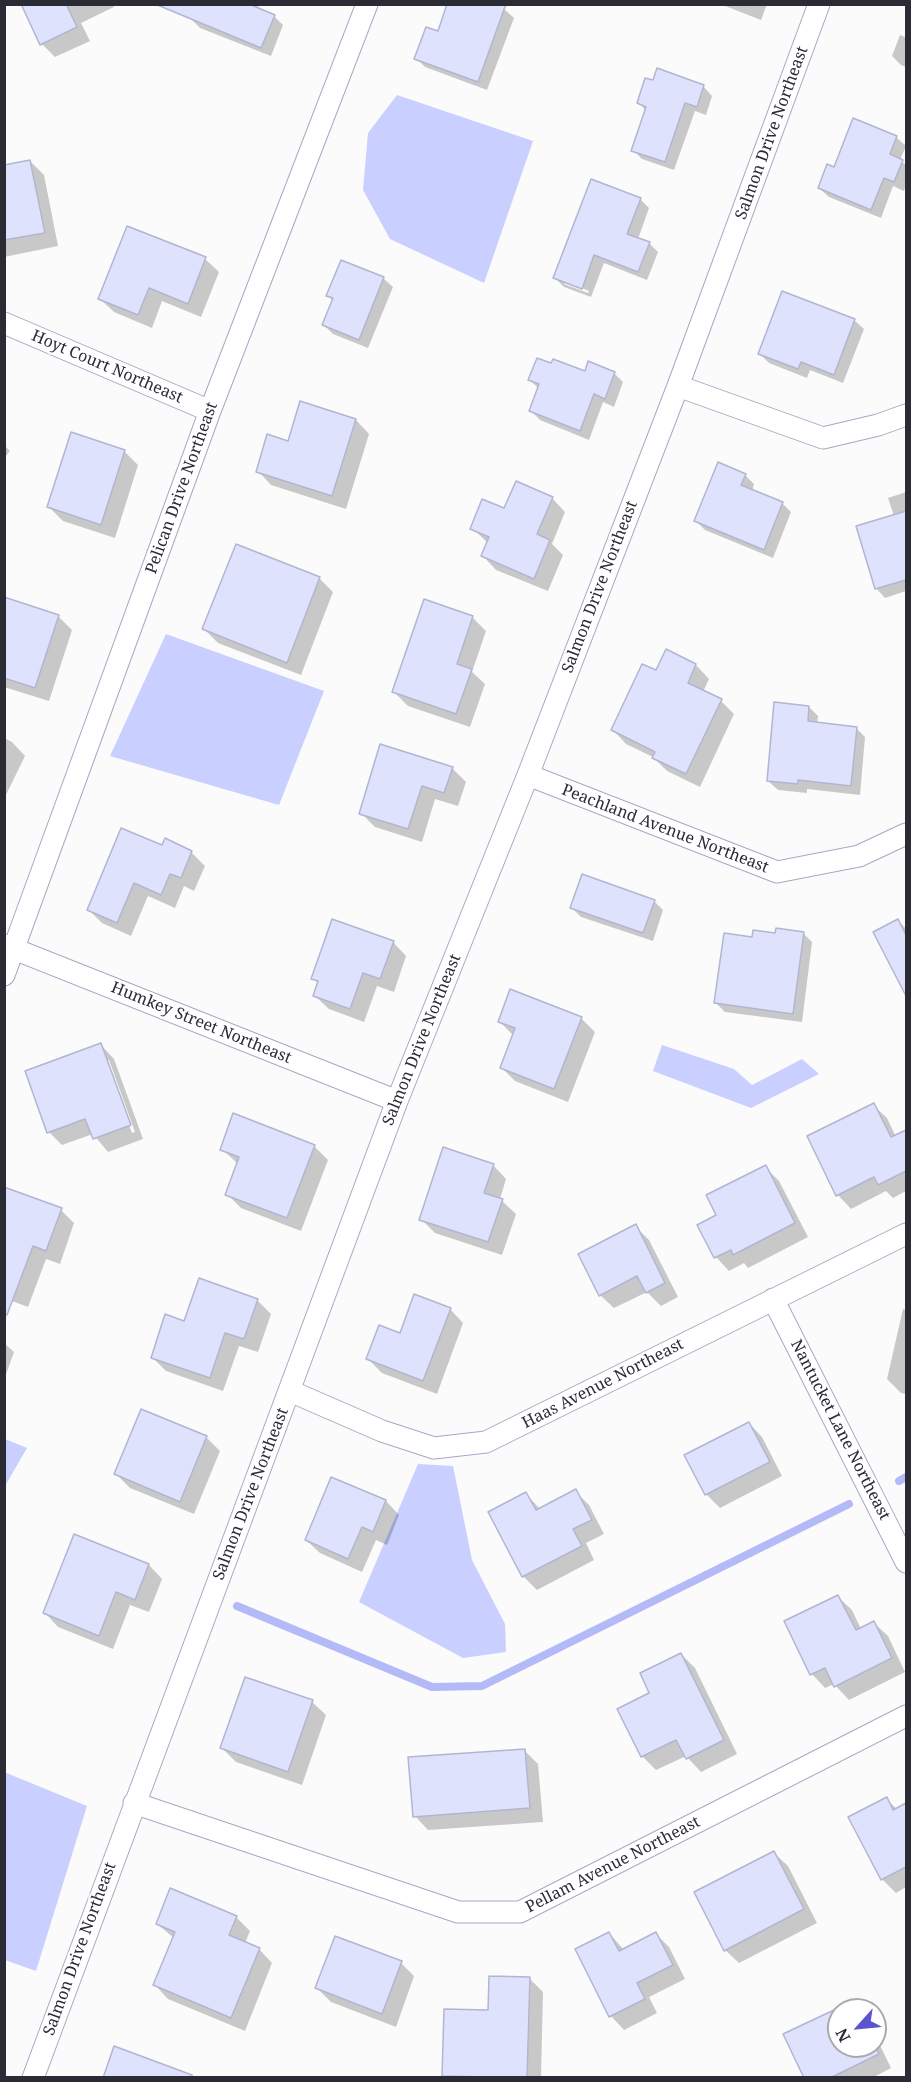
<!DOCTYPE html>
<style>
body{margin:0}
#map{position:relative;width:911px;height:2082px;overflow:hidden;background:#fbfbfb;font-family:"Noto Serif",serif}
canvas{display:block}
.frame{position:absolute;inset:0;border:6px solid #2a2b35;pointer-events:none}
.north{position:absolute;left:827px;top:1998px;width:60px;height:60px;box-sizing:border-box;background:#fff;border:2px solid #aaaaae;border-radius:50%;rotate:243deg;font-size:16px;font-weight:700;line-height:24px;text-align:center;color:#2a2b35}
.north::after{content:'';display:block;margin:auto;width:21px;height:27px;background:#5a55cd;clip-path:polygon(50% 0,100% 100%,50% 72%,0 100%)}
</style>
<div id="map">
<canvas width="911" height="2082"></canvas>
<div class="frame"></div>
<div class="north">N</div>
</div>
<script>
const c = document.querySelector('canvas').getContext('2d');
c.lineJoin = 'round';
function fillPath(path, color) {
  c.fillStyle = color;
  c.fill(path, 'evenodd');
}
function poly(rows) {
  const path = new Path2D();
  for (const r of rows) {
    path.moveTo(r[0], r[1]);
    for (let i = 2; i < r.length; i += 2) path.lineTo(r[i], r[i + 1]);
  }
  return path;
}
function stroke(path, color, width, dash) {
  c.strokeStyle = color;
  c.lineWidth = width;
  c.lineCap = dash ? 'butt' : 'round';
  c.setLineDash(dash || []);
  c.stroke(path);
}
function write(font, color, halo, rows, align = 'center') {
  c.font = font + ' "Noto Serif",serif';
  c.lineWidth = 4.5;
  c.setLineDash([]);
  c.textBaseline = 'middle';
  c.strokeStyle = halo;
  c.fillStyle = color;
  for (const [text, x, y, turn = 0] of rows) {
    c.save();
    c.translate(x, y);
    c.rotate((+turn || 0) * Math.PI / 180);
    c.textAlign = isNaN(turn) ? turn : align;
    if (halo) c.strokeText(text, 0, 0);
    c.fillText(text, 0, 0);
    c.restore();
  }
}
fillPath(poly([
 [397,95,533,141,484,283,390,239,363,190,368,133],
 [166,634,324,691,279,805,110,756],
 [662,1045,734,1069,752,1085,802,1059,819,1074,751,1108,653,1071],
 [5,1439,27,1448,5,1486],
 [418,1464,453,1466,472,1560,505,1624,506,1652,463,1658,359,1602],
 [4,1772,87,1806,36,1971,5,1960]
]), '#c9cfff');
fillPath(poly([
 [22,4,113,4,114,7,81,23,90,41,55,57,42,44],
 [194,4,259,4,257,9,274,16,283,25,271,56,200,28,191,19,196,6],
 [493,4,504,9,514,18,487,90,425,67,416,58,439,33],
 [720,4,767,4,761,20],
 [906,34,906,67,901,65,892,56,900,35,905,37],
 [703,86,712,96,706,115,695,111,674,170,642,159,633,150,646,111,639,103],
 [896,137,906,146,900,160,906,165,906,183,904,191,893,186,881,218,829,197,819,188,835,169],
 [30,161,44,175,58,246,4,257,4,166],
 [640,199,649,208,638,239,649,243,658,252,647,280,604,263,591,297,564,287,555,278],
 [564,281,589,291,588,293,564,284],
 [205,259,219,272,201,317,162,301,152,328,114,312,100,299],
 [383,278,393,287,368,348,333,334,324,325,333,301,328,296],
 [854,320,864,329,843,383,810,370,807,378,769,363,760,354],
 [585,373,614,373,623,382,614,407,603,402,589,440,540,420,531,411,539,389,530,380],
 [301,403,356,420,369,434,346,509,271,485,258,471,289,443],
 [72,434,125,452,138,465,115,538,63,521,49,507],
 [4,445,10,451,4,458],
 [745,475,754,484,752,491,782,503,791,512,773,558,705,530,696,521],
 [906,492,906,591,885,598,876,588,894,516,888,498],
 [552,498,565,512,552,544,563,555,548,591,496,570,483,556,488,543,472,528,505,510],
 [237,546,320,579,333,592,301,675,218,643,204,629],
 [4,599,58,616,72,630,49,701,4,687],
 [472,617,486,631,472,672,485,684,470,727,408,706,394,692],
 [696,665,709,679,703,692,721,701,734,714,700,787,667,771,653,757,626,744,613,730,657,672],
 [809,707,818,716,817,724,856,728,865,737,860,795,807,789,807,793,778,790,768,781],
 [4,738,12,742,25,756,4,799],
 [452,768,466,782,458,806,435,799,422,842,375,827,361,813],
 [163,847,191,852,205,866,194,891,184,886,175,908,148,896,131,936,102,923,88,909],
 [654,901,663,910,653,941,581,917,572,908],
 [898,920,906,929,906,993,875,933],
 [803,933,812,942,802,1022,725,1012,716,1003,753,939],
 [393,942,406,956,394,992,377,986,364,1022,329,1009,315,996,319,984,313,978],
 [581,1018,595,1032,568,1102,515,1081,501,1067,513,1035,499,1021],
 [101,1045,114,1059,143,1139,108,1152,93,1134,62,1145,49,1132],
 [105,1060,109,1060,135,1132,132,1133],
 [873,1105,887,1118,896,1137,906,1132,906,1191,893,1198,886,1191,851,1209,838,1195],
 [314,1146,328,1160,301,1231,241,1208,227,1194,238,1164,222,1149],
 [493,1165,506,1179,500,1199,516,1214,502,1255,435,1233,421,1219],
 [765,1167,779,1181,808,1237,748,1268,744,1263,729,1271,716,1257,718,1216],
 [4,1189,61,1210,74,1223,60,1264,46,1259,28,1307,4,1298],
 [635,1226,649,1240,678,1297,661,1306,647,1292,614,1308,600,1295],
 [257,1300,271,1314,258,1352,239,1346,223,1391,166,1371,152,1357,185,1323],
 [450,1309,463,1323,437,1394,382,1373,368,1359,401,1335],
 [903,1309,906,1310,906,1394,901,1393,887,1379],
 [4,1343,14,1352,4,1380],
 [749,1423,762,1437,782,1476,720,1508,706,1494],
 [206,1437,220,1451,194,1514,130,1488,116,1474],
 [332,1479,386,1501,399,1515,387,1545,376,1540,362,1572,320,1553,306,1540],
 [575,1491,589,1505,604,1534,586,1543,594,1560,537,1590,523,1576,526,1494,540,1509],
 [149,1565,162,1579,149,1612,130,1605,113,1649,58,1627,45,1613],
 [838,1597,852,1610,861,1629,874,1623,888,1636,905,1672,849,1700,834,1684,825,1688,812,1674],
 [681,1654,695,1668,737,1754,701,1772,686,1756,656,1770,642,1756,651,1694],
 [312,1702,326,1715,302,1785,236,1762,222,1748],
 [525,1751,538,1764,543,1822,428,1830,415,1816],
 [886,1799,898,1810,906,1805,906,1887,896,1893,882,1879],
 [774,1853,788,1866,817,1923,739,1963,725,1950],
 [236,1917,250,1931,245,1943,259,1949,272,1963,245,2031,168,1999,155,1985,174,1938,157,1924],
 [609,1933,624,1950,656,1934,669,1947,685,1979,649,1997,657,2013,624,2030,611,2016,577,1950],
 [401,1963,414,1976,396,2027,331,2002,317,1988],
 [529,1978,543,1992,541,2078,445,2078,444,2076,489,2012],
 [852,2003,860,2010,839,2010,839,2046,875,2046,875,2035,891,2068,872,2078,806,2078,785,2035]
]), '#0003');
stroke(poly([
 [899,1481,906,1477],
 [237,1606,432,1687,482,1686,849,1504]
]), '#b4b9f8', 8);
const building = poly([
 [21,4,66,4,77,27,40,45,21,4],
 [155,4,249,4,275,15,261,48,155,4],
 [447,4,506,4,478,82,414,59,426,27,438,31,447,4],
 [657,68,704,85,697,107,685,103,665,162,631,151,646,107,637,103,645,78,653,80,657,68],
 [853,118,897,136,890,154,903,160,894,182,884,178,871,210,818,188,827,164,834,167,853,118],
 [30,160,45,233,4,240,4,165,30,160],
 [591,179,641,198,627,234,650,242,638,272,594,255,582,289,553,278,591,179],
 [127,226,206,257,188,304,149,288,138,315,98,299,127,226],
 [341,260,384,277,359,340,322,325,333,298,326,296,341,260],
 [782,291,855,319,834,375,801,362,798,369,758,354,782,291],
 [537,358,551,363,553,359,585,371,588,361,615,372,605,399,594,394,580,431,529,411,539,384,528,380,537,358],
 [300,401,356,419,332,496,256,472,267,434,288,441,300,401],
 [71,432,125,450,101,525,47,507,71,432],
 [718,462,746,474,741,485,783,502,764,550,694,521,718,462],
 [516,481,553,497,537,534,550,540,534,579,481,556,489,537,470,529,482,499,504,508,516,481],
 [906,511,906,580,875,589,856,526,906,511],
 [236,544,320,577,287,663,202,629,236,544],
 [4,597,59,615,35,688,4,678,4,597],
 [424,599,473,616,457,664,472,669,456,714,392,692,424,599],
 [666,649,696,664,688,683,722,699,686,774,652,758,655,752,611,730,642,664,656,670,666,649],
 [774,702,809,706,808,721,857,727,851,786,798,780,798,784,767,781,774,702],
 [380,744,453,767,444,793,422,786,408,829,359,814,380,744],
 [121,828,162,845,165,838,192,851,181,878,170,874,161,895,134,883,117,923,87,910,121,828],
 [582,874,655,900,643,933,570,908,582,874],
 [332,919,394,941,380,979,363,973,350,1009,313,996,318,981,311,979,332,919],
 [898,919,906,935,906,996,873,932,898,919],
 [776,928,804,932,793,1014,714,1003,724,933,752,937,753,930,775,933,776,928],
 [510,989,582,1017,554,1089,500,1068,515,1028,498,1022,510,989],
 [101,1043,131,1125,93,1139,85,1119,47,1133,25,1071,101,1043],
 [874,1103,891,1137,906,1130,906,1171,878,1185,874,1177,836,1196,807,1136,874,1103],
 [233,1113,315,1145,287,1218,225,1195,239,1157,220,1150,233,1113],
 [443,1147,494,1164,484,1193,503,1199,488,1242,419,1220,443,1147],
 [766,1165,795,1223,733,1255,731,1250,714,1258,697,1225,716,1215,706,1195,766,1165],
 [4,1187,62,1208,46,1251,33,1246,7,1315,4,1315,4,1187],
 [636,1224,665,1283,646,1293,637,1276,599,1296,578,1254,636,1224],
 [199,1278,258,1299,244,1339,225,1333,210,1378,151,1358,165,1314,184,1321,199,1278],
 [414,1294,451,1308,423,1381,366,1359,379,1325,400,1333,414,1294],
 [141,1409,207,1436,180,1502,114,1474,141,1409],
 [749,1422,770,1462,705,1495,684,1455,749,1422],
 [331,1477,386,1500,373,1532,362,1527,348,1559,305,1540,331,1477],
 [576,1489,592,1520,573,1529,582,1546,522,1577,488,1512,526,1492,536,1510,576,1489],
 [74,1534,149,1564,135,1600,116,1592,99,1636,43,1613,74,1534],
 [838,1595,856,1630,874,1621,892,1658,834,1687,825,1668,810,1675,784,1621,838,1595],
 [681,1653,724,1740,686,1759,676,1740,641,1757,617,1709,649,1693,640,1673,681,1653],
 [245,1677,313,1700,288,1772,220,1748,245,1677],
 [525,1749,530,1808,413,1817,408,1757,525,1749],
 [887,1797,893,1810,906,1803,906,1867,881,1880,848,1817,887,1797],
 [774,1851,804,1909,724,1951,694,1892,774,1851],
 [170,1888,237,1916,229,1935,260,1948,231,2018,153,1985,175,1932,156,1924,170,1888],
 [609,1932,619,1951,656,1932,673,1965,637,1983,645,1999,609,2017,575,1949,609,1932],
 [335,1936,402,1961,382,2014,315,1988,335,1936],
 [489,1976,530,1977,527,2078,442,2076,444,2009,488,2010,489,1976],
 [853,2001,857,2010,839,2010,839,2046,875,2046,879,2054,830,2078,804,2078,783,2034,853,2001],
 [114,2046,192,2075,192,2078,103,2078,114,2046]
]);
fillPath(building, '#dfe2fd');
stroke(building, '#b2b5d0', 1.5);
const street = poly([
 [4,323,210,411],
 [678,386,823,438,878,425,906,415],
 [528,775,777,872,859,856,906,834],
 [4,945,397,1101],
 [4,975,210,411,367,4],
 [773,1299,906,1562],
 [290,1391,382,1431,434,1448,486,1442,906,1234],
 [134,1803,458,1912,520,1912,906,1716],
 [33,2078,397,1101,528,775,678,386,819,4]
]);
stroke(street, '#a6a9c3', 23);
stroke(street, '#fff', 21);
write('16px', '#2a2b35', '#fff', [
 ["Salmon Drive Northeast",772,133,-70],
 ["Hoyt Court Northeast",107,367,23],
 ["Pelican Drive Northeast",182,488,-70],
 ["Salmon Drive Northeast",600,587,-69],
 ["Peachland Avenue Northeast",665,829,21],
 ["Humkey Street Northeast",201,1023,22],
 ["Salmon Drive Northeast",422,1040,-68],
 ["Haas Avenue Northeast",603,1384,-27],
 ["Nantucket Lane Northeast",840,1430,63],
 ["Salmon Drive Northeast",251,1494,-69],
 ["Pellam Avenue Northeast",613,1865,-27],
 ["Salmon Drive Northeast",80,1949,-70]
]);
</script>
